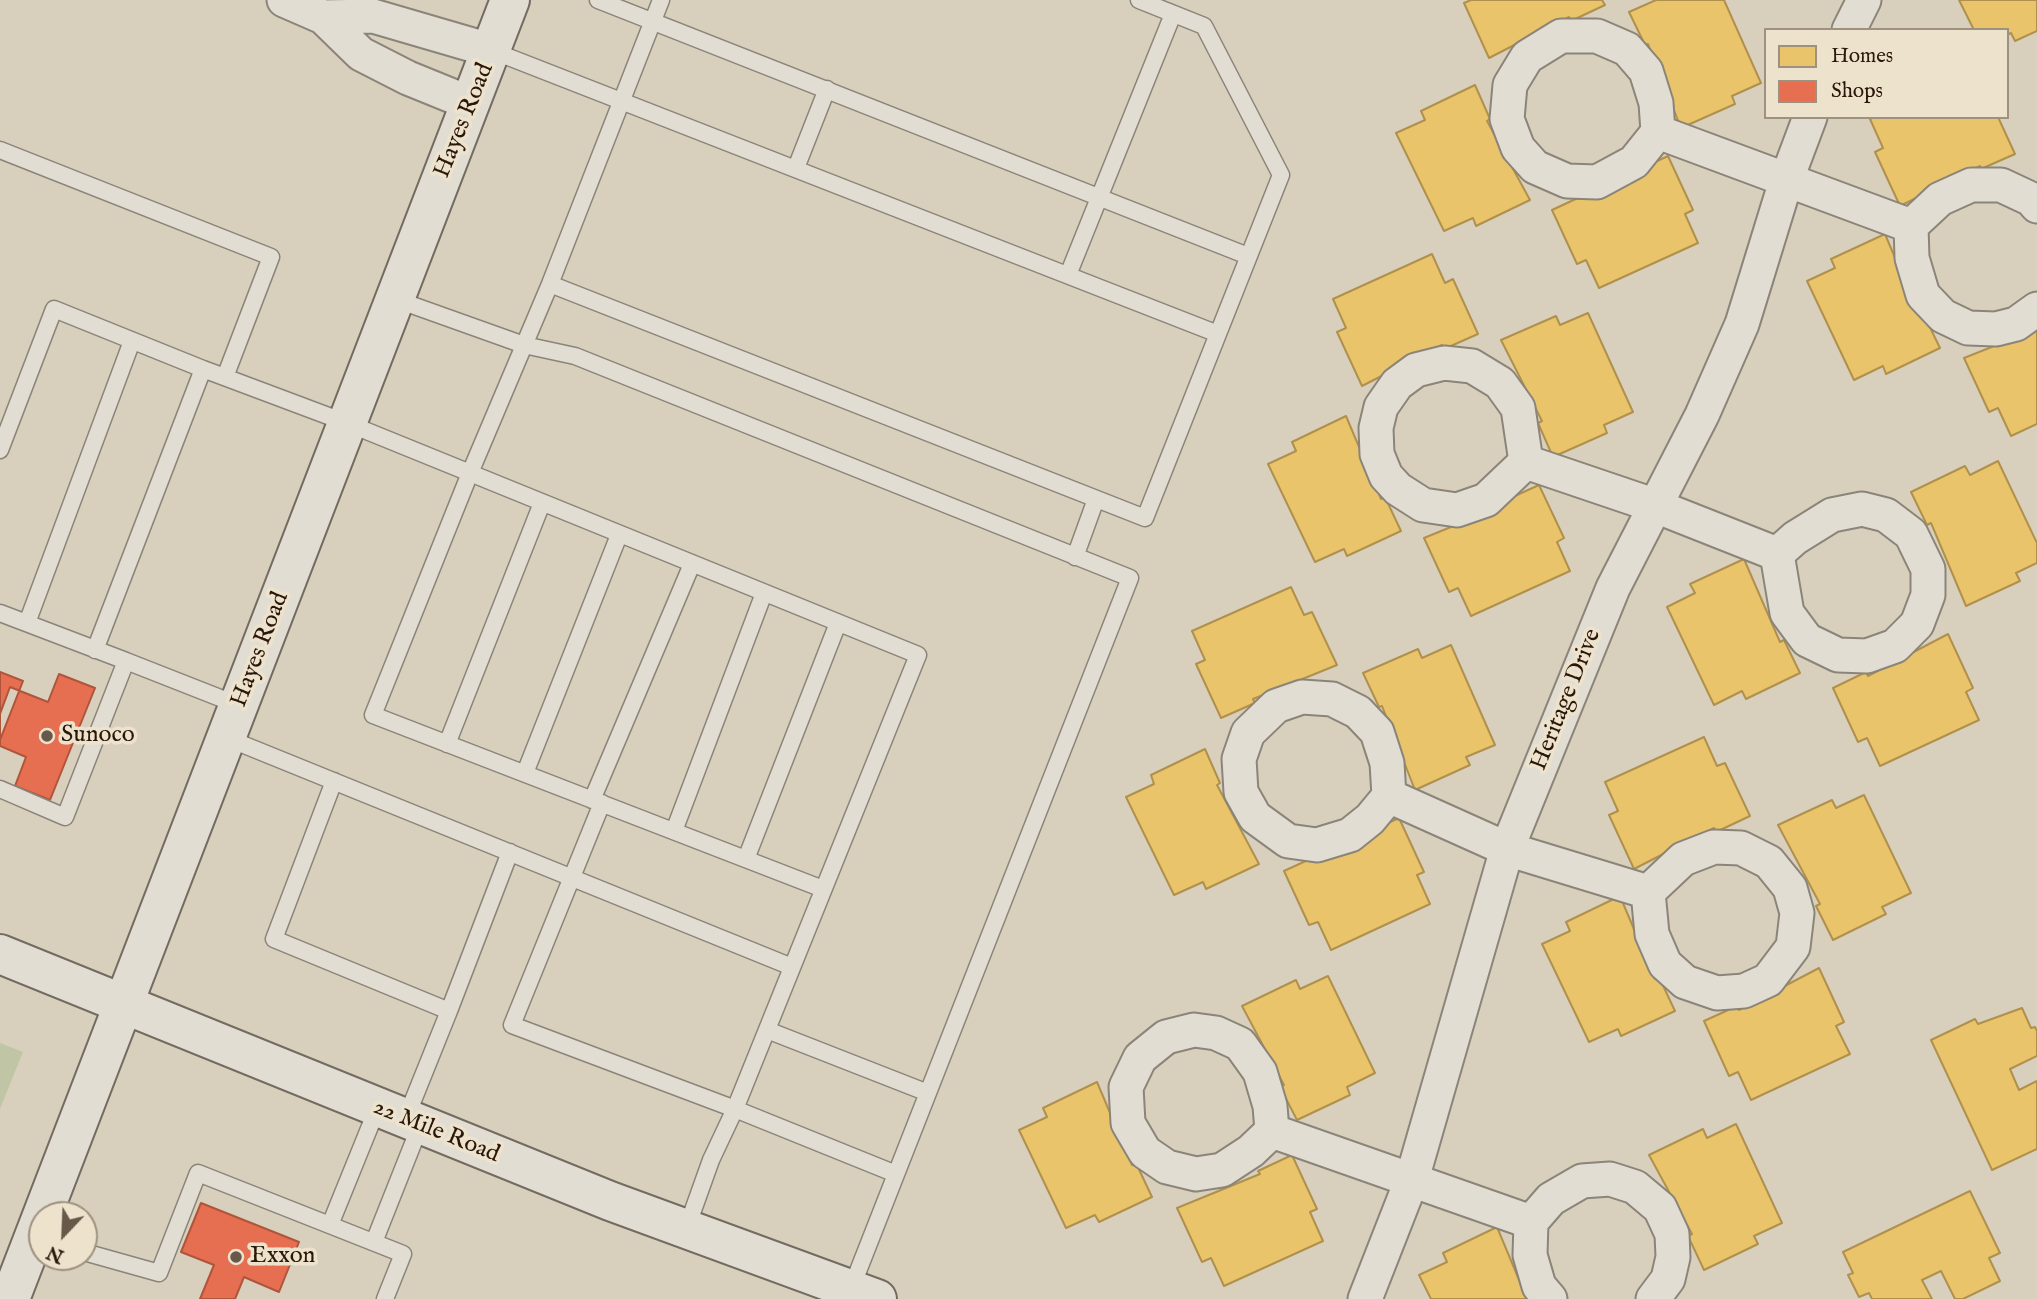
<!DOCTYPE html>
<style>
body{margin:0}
#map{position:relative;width:2037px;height:1299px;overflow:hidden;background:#d8d0bd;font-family:"IM FELL English",serif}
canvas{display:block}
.legend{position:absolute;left:1764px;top:28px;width:245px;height:91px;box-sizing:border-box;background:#ede3cd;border:2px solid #9f917f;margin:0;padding:9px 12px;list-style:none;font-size:21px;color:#2a170a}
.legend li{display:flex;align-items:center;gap:14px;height:35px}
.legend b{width:35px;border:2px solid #9f917f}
.north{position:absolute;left:28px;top:1201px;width:70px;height:70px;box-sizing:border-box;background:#ede3cd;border:2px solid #9f917f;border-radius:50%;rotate:203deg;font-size:19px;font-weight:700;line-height:28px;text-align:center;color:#2a170a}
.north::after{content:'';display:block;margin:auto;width:24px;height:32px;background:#675849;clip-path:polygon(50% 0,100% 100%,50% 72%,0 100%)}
</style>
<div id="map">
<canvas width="2037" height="1299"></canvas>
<ul class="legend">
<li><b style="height:19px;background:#e9c46a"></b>Homes</li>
<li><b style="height:19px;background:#e76f51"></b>Shops</li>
</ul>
<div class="north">N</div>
</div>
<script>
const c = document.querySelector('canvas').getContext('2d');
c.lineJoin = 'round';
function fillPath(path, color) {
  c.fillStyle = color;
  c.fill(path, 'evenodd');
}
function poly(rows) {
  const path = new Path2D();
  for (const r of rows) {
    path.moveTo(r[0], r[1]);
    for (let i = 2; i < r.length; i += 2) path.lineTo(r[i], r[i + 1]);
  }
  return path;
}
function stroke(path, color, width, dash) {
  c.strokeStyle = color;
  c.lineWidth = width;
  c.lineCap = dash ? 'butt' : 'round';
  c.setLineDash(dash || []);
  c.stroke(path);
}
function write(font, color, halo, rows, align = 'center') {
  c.font = font + ' "IM FELL English",serif';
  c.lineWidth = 7;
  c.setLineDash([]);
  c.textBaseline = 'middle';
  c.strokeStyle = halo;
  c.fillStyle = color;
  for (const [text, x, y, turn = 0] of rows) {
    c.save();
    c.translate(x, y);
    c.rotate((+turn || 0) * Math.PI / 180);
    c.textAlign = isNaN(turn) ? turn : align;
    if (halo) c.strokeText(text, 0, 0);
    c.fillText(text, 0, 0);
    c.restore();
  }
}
fillPath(poly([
 [0,1043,23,1052,0,1109]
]), '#c0c6a5');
const homes = poly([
 [1471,0,1602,0,1605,5,1571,21,1569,17,1489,58,1464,3,1471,0],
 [1656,0,1724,0,1761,83,1732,96,1735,104,1681,128,1648,44,1645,45,1629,12,1656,0],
 [1959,0,2037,0,2037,31,2015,41,2011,33,2007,35,2007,30,1974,30,1959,0],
 [1475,85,1490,119,1487,121,1530,200,1476,226,1473,218,1444,231,1396,133,1425,120,1421,111,1475,85],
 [1875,117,1998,117,2015,154,1981,169,1980,166,1900,206,1875,152,1883,148,1870,119,1875,117],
 [1668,156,1693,210,1685,214,1698,243,1599,288,1586,260,1577,264,1552,210,1668,156],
 [1885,234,1920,317,1924,315,1940,348,1886,374,1883,366,1854,380,1807,281,1835,268,1831,259,1885,234],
 [1432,254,1445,283,1453,279,1478,334,1444,349,1442,345,1362,386,1337,332,1346,328,1333,299,1432,254],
 [1588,313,1633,412,1604,425,1607,433,1553,457,1538,423,1542,421,1501,340,1556,316,1560,325,1588,313],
 [2037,329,2037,424,2011,436,1998,408,1989,412,1964,358,2037,329],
 [1346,416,1381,499,1385,497,1401,531,1347,556,1344,549,1315,562,1268,464,1296,451,1292,442,1346,416],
 [1998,461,2037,543,2037,563,2016,573,2020,581,1966,606,1931,523,1927,525,1911,492,1965,466,1970,475,1998,461],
 [1539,485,1564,538,1557,542,1570,571,1471,616,1458,588,1449,592,1424,538,1507,504,1506,500,1539,485],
 [1744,559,1780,642,1784,640,1800,673,1746,699,1742,691,1714,705,1667,607,1695,593,1690,584,1744,559],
 [1291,587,1304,615,1312,612,1337,665,1253,699,1255,703,1221,718,1196,664,1205,660,1192,631,1291,587],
 [1948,634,1973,688,1966,692,1979,720,1880,766,1867,738,1858,742,1833,688,1866,672,1868,676,1948,634],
 [1451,645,1495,745,1466,757,1470,765,1415,790,1382,706,1379,707,1363,673,1418,649,1422,658,1451,645],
 [1704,737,1717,766,1725,763,1750,816,1716,832,1714,828,1634,869,1609,815,1618,811,1605,782,1704,737],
 [1205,749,1220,783,1217,785,1259,864,1206,889,1203,882,1174,895,1126,797,1154,784,1151,775,1205,749],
 [1864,795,1911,893,1882,907,1886,914,1833,940,1816,906,1820,904,1778,825,1832,800,1836,808,1864,795],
 [1399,818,1424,872,1417,875,1430,904,1331,950,1318,922,1309,925,1284,871,1399,818],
 [1620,896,1655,979,1659,977,1675,1011,1621,1036,1618,1029,1589,1042,1542,944,1570,931,1566,922,1620,896],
 [1819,968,1844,1022,1836,1026,1850,1054,1751,1100,1738,1072,1729,1076,1704,1021,1737,1006,1739,1010,1819,968],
 [1328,976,1375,1073,1347,1087,1350,1095,1297,1120,1280,1087,1284,1085,1242,1006,1296,980,1300,989,1328,976],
 [2022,1008,2031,1028,2035,1027,2037,1031,2037,1056,2010,1069,2019,1090,2037,1081,2037,1149,1992,1170,1931,1040,1975,1019,1978,1024,2022,1008],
 [1097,1082,1132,1165,1136,1163,1152,1197,1099,1222,1095,1215,1066,1228,1019,1130,1047,1117,1043,1108,1097,1082],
 [1736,1124,1782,1223,1754,1236,1758,1244,1704,1270,1688,1236,1692,1234,1649,1155,1703,1129,1707,1138,1736,1124],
 [1292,1155,1317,1209,1310,1212,1323,1241,1224,1286,1211,1258,1202,1262,1177,1208,1260,1174,1258,1171,1292,1155],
 [1970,1191,2000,1253,1989,1258,2000,1281,1963,1299,1955,1299,1941,1271,1922,1280,1932,1299,1872,1299,1869,1293,1859,1297,1848,1275,1853,1273,1843,1252,1970,1191],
 [1497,1227,1527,1299,1431,1299,1419,1275,1447,1262,1443,1253,1497,1227]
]);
fillPath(homes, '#e9c46a');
stroke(homes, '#b0904d', 2);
const shops = poly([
 [0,672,23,681,0,740,0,672],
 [59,674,95,688,50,800,15,786,26,757,0,746,0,714,10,687,48,702,59,674],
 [201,1203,299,1242,279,1292,244,1277,235,1299,200,1299,214,1265,181,1252,201,1203]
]);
fillPath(shops, '#e76f51');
stroke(shops, '#ae553c', 2);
const lane = poly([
 [598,0,1248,256],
 [661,0,550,284,470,473,373,715,823,889],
 [493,51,1218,334],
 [0,150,271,257,225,377],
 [796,168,827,89],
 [1068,275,1173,14],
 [550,284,1145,518,1281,175,1204,26,1139,0],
 [395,299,524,345,575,356,1130,578,851,1289],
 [0,450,54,309,203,369],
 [1075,557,1096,499],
 [0,613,126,661],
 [27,623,132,341],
 [95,650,203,369,347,423,918,655,735,1109,711,1160,686,1230],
 [227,738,792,967],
 [447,744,542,503],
 [525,773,619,535],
 [334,781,274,939,449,1011,406,1118],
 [0,789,65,817,126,661,238,705],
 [592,800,692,564],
 [602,803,512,1025,735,1109,896,1174],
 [674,831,764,593],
 [746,859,838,623],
 [449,1011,510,852],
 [767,1030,928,1093],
 [330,1225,377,1109],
 [374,1242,420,1126],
 [84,1252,159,1273,198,1173,403,1254,385,1299]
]);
const street = poly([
 [284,0,323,17,361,54,408,78,472,104],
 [323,17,373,16,493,51],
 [1849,30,1864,0],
 [1658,132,1634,162,1597,182,1567,181,1535,167,1518,148,1507,119,1510,85,1527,57,1561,36,1597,36,1627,49,1646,71,1656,103,1658,132,1911,226],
 [2037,206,2031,199,2001,185,1971,185,1940,199,1911,226,1912,258,1923,295,1943,316,1968,328,1996,329,2016,324,2037,309],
 [1526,462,1486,500,1457,510,1423,505,1398,489,1386,476,1377,454,1376,428,1381,407,1397,384,1416,370,1444,363,1472,366,1500,383,1518,408,1526,462,1653,505,1777,554,1787,613,1807,640,1838,655,1867,656,1895,646,1917,624,1928,595,1928,569,1911,534,1886,515,1862,509,1832,515,1795,538,1777,554],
 [1389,796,1370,819,1350,835,1317,845,1288,841,1255,817,1241,792,1239,759,1248,733,1276,706,1302,697,1332,699,1358,712,1377,732,1387,763,1389,796,1507,849,1648,892,1652,934,1665,964,1685,982,1717,993,1744,991,1768,980,1793,947,1797,913,1790,888,1769,862,1741,848,1714,847,1683,859,1648,892],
 [1272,1131,1251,1151,1222,1170,1196,1174,1167,1167,1145,1152,1128,1123,1126,1087,1140,1058,1166,1037,1194,1030,1216,1033,1240,1044,1260,1072,1270,1106,1272,1131,1531,1222],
 [1365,1299,1412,1179,1507,849,1613,588,1702,415,1742,324,1786,181,1810,117],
 [1550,1299,1539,1286,1530,1255,1531,1222,1551,1199,1582,1181,1610,1179,1635,1187,1660,1208,1672,1234,1673,1257,1668,1279,1653,1299]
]);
const secondary = poly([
 [0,954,610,1201,877,1299],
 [10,1299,510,0]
]);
stroke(lane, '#8b8478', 19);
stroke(street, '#8b8478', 37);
stroke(secondary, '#736b60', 42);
stroke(lane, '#e1ddd3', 16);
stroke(street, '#e1ddd3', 33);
stroke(secondary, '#e1ddd3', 38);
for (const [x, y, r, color] of [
 [47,736,7,"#675849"],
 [236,1257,7,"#675849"]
]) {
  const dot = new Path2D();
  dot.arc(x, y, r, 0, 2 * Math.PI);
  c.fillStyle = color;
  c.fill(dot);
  stroke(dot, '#ede3cd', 2.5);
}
write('24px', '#2a170a', '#ede3cd', [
 ["Hayes Road",465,121,-68],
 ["Hayes Road",261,650,-69],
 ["Heritage Drive",1567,700,-68],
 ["22 Mile Road",436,1132,22]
]);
write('24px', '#2a170a', '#ede3cd', [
 ["Sunoco",61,736],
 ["Exxon",250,1257]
], 'left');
</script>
